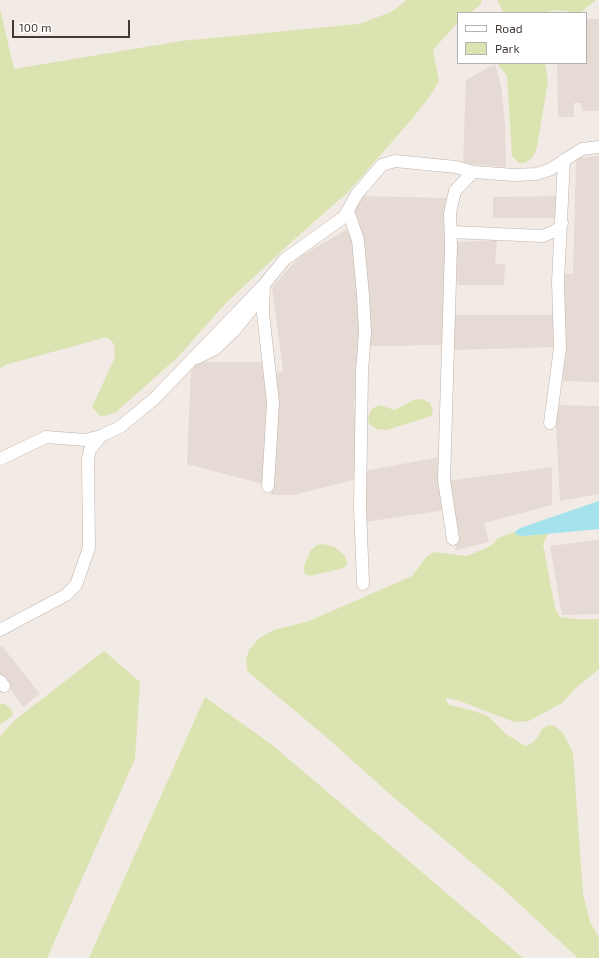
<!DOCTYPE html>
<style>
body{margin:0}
#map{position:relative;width:599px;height:958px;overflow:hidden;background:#f2eae5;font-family:"Exo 2",sans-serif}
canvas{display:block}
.legend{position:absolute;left:457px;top:12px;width:130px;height:52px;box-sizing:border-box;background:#fff;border:1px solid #b4b0ae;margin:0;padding:5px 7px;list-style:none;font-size:12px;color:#443a35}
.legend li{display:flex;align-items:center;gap:8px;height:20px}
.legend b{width:20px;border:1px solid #b4b0ae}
.scale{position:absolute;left:12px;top:20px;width:118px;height:18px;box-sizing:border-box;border:2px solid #443a35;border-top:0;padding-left:5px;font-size:12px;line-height:14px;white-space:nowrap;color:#443a35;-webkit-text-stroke:3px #fff;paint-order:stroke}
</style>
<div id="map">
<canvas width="599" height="958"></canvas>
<ul class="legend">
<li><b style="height:5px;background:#fff"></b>Road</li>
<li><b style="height:11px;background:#dbe4b0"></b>Park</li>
</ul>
<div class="scale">100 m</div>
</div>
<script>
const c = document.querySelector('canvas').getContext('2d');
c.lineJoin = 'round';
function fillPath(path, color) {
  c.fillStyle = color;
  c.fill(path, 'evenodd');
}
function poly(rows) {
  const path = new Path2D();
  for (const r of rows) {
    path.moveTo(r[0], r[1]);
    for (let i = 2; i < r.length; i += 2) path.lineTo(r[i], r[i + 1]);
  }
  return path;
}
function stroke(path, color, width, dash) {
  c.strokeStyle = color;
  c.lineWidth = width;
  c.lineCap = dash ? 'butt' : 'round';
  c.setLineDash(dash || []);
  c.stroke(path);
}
fillPath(poly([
 [586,19,599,19,599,111,582,111,581,103,574,103,574,117,558,117,557,63,586,63],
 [495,64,501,84,505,125,506,167,463,164,466,80],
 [599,156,599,382,563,381,564,352,562,273,573,274,576,158],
 [362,196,446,198,444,345,369,346,353,211],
 [557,196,559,218,493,218,493,197],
 [346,230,352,232,360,320,359,399,354,401,354,408,358,410,357,479,294,495,271,495,274,374,283,371,272,287,299,257],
 [497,240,495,264,505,264,504,285,458,285,456,265,456,242],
 [455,315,555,315,558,347,453,350],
 [196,362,263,362,271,401,263,484,187,464,191,367],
 [555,405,599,406,599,494,560,501],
 [440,457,445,510,365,522,364,471],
 [552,467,552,505,484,523,489,542,456,550,448,481],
 [599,540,599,614,562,615,550,546],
 [2,646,40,694,23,707,0,674,0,647]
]), '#e5dbd4');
fillPath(poly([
 [407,0,482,0,480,5,470,13,458,13,458,22,433,50,439,81,430,96,412,119,348,192,287,246,225,304,177,358,116,412,101,417,92,407,115,357,114,344,107,337,5,365,0,369,0,9,14,69,181,41,359,24,391,12],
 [497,0,596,0,580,13,555,10,544,13,504,13],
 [497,63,545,63,548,81,537,147,533,157,525,163,519,163,512,156,507,76],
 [422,399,430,403,433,411,431,416,387,430,376,429,369,424,368,417,372,409,379,405,395,410,413,400],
 [515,532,516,535,525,536,548,534,543,544,555,608,560,617,575,619,599,619,599,669,577,687,562,703,529,721,514,722,460,701,447,698,446,700,449,705,471,710,488,716,506,734,525,746,531,744,538,737,542,729,549,725,555,726,563,733,573,753,583,894,590,922,599,937,599,958,578,958,502,888,392,796,324,735,247,671,246,659,249,650,259,638,274,630,309,621,412,576,427,556,434,552,467,556,488,547,494,543,498,538],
 [323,544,335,547,345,556,347,564,344,568,310,576,305,574,303,568,311,550,317,545],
 [104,651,140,682,135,759,47,958,0,958,0,736,15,720],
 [205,697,271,744,523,958,89,958],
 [0,704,5,704,11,709,13,715,0,725]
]), '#dbe4b0');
fillPath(poly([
 [599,501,599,529,525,536,516,535,515,532,520,528]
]), '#a4e2ec');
const minor = poly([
 [348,211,358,240,363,295,365,332,362,371,360,507,363,584],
 [451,232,543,236,557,230,562,223],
 [264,285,263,313,273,403,268,486],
 [197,358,215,349,234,331,254,306,260,292],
 [550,423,560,348,558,282,564,160],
 [0,459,46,437,85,440,101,436,120,427,154,399,262,287,285,259,344,217,357,194,382,165,395,161,456,167,473,172,514,175,536,174,549,170,582,149,599,147],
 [453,539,444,480,451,247,450,213,455,191,473,172],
 [0,630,66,595,76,585,89,548,88,459,90,450,101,436],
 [0,681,4,686]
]);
stroke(minor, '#bfb3ab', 13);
stroke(minor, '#fff', 12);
</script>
